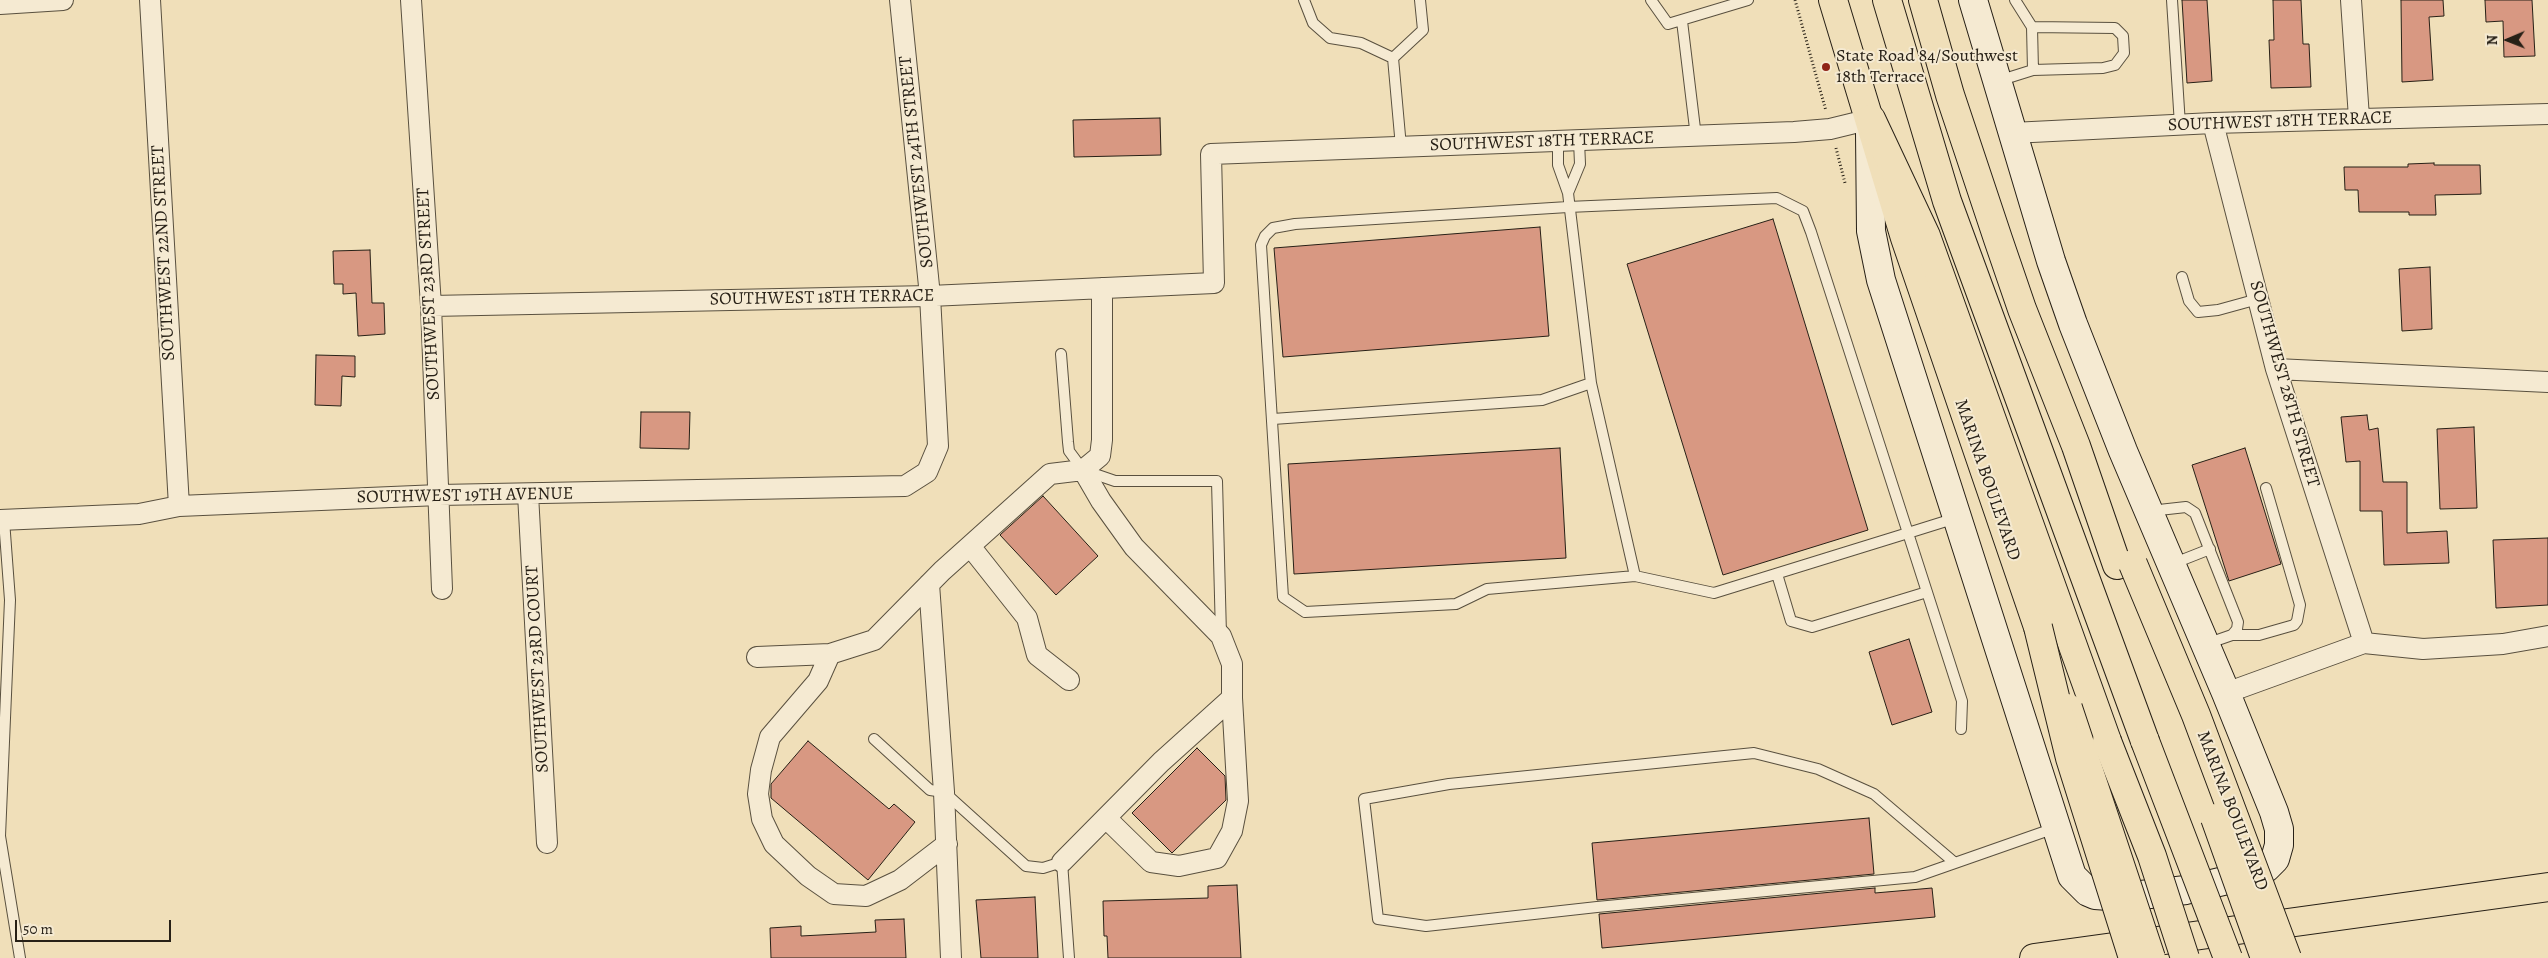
<!DOCTYPE html>
<style>
body{margin:0}
#map{position:relative;width:2548px;height:958px;overflow:hidden;background:#f0dfb9;font-family:Alegreya,serif}
canvas{display:block}
.north{position:absolute;left:2483px;top:15px;width:50px;height:50px;-webkit-text-stroke:4px #f5ead2;paint-order:stroke;rotate:269deg;font-size:14px;font-weight:700;line-height:20px;text-align:center;color:#272016}
.north::after{content:'';display:block;margin:auto;width:18px;height:22px;background:#272016;clip-path:polygon(50% 0,100% 100%,50% 72%,0 100%)}
.scale{position:absolute;left:15px;top:920px;width:156px;height:22px;box-sizing:border-box;border:2px solid #272016;border-top:0;padding-left:6px;font-size:15px;line-height:18px;white-space:nowrap;color:#272016;-webkit-text-stroke:4px #f5ead2;paint-order:stroke}
</style>
<div id="map">
<canvas width="2548" height="958"></canvas>
<div class="north">N</div>
<div class="scale">50 m</div>
</div>
<script>
const c = document.querySelector('canvas').getContext('2d');
c.lineJoin = 'round';
function fillPath(path, color) {
  c.fillStyle = color;
  c.fill(path, 'evenodd');
}
function poly(rows) {
  const path = new Path2D();
  for (const r of rows) {
    path.moveTo(r[0], r[1]);
    for (let i = 2; i < r.length; i += 2) path.lineTo(r[i], r[i + 1]);
  }
  return path;
}
function stroke(path, color, width, dash) {
  c.strokeStyle = color;
  c.lineWidth = width;
  c.lineCap = dash ? 'butt' : 'round';
  c.setLineDash(dash || []);
  c.stroke(path);
}
function write(font, color, halo, rows, align = 'center') {
  c.font = font + ' Alegreya,serif';
  c.lineWidth = 4;
  c.setLineDash([]);
  c.textBaseline = 'middle';
  c.strokeStyle = halo;
  c.fillStyle = color;
  for (const [text, x, y, turn = 0] of rows) {
    c.save();
    c.translate(x, y);
    c.rotate((+turn || 0) * Math.PI / 180);
    c.textAlign = isNaN(turn) ? turn : align;
    if (halo) c.strokeText(text, 0, 0);
    c.fillText(text, 0, 0);
    c.restore();
  }
}
const building = poly([
 [2182,0,2207,0,2212,81,2187,83,2182,0],
 [2273,0,2301,0,2303,44,2309,44,2311,87,2271,88,2269,40,2274,40,2273,0],
 [2401,0,2443,0,2444,16,2429,17,2433,80,2402,82,2401,0],
 [2485,0,2532,0,2535,56,2504,57,2503,21,2486,22,2485,0],
 [1160,118,1161,155,1074,157,1073,120,1160,118],
 [2434,163,2434,165,2480,165,2481,194,2435,195,2436,215,2409,215,2409,212,2359,212,2358,190,2345,190,2344,167,2408,167,2408,164,2434,163],
 [1773,219,1868,530,1723,575,1627,264,1773,219],
 [1540,227,1549,336,1283,357,1274,248,1540,227],
 [370,250,372,303,384,303,385,334,358,336,356,293,343,294,343,284,334,284,333,251,370,250],
 [2430,267,2432,329,2402,331,2399,269,2430,267],
 [316,355,355,356,355,377,342,376,341,406,315,405,316,355],
 [641,412,690,412,689,449,640,448,641,412],
 [2367,415,2369,430,2378,428,2383,482,2407,482,2407,533,2447,531,2449,563,2384,565,2382,511,2360,511,2360,461,2346,462,2341,417,2367,415],
 [2474,427,2477,508,2440,509,2437,429,2474,427],
 [1560,448,1566,558,1294,574,1288,464,1560,448],
 [2245,448,2281,564,2229,581,2192,465,2245,448],
 [1043,496,1098,556,1056,595,1000,535,1043,496],
 [2548,538,2548,605,2496,608,2493,540,2548,538],
 [1909,639,1932,712,1892,725,1869,652,1909,639],
 [808,741,889,809,894,804,915,822,868,880,771,798,771,784,808,741],
 [1197,748,1225,776,1226,800,1172,853,1132,813,1197,748],
 [1869,818,1874,874,1597,900,1592,843,1869,818],
 [1237,885,1241,958,1108,958,1107,936,1104,936,1103,901,1208,898,1208,886,1237,885],
 [1875,888,1875,893,1932,888,1935,917,1602,948,1599,914,1875,888],
 [1035,897,1038,958,981,958,976,900,1035,897],
 [904,919,906,958,771,958,770,928,801,926,801,936,876,932,875,920,904,919]
]);
fillPath(building, '#d89882');
stroke(building, '#272016', 1);
const lane = poly([
 [1304,0,1313,23,1330,38,1361,43,1393,58,1401,147],
 [1651,0,1668,24,1748,0],
 [2172,0,2180,125],
 [1682,21,1696,137],
 [2032,27,2033,70],
 [1393,58,1423,30,1420,0],
 [1998,81,2033,70,2103,68,2115,65,2124,53,2123,36,2115,28,2032,27,2015,0],
 [1558,141,1558,165,1568,193,1591,383,1635,576],
 [1568,193,1580,164,1579,141],
 [2182,277,2189,301,2198,312,2218,310,2258,299],
 [1061,354,1068,442,1069,451,1083,470,1115,481,1217,481,1221,635],
 [1273,419,1542,400,1591,383],
 [2150,511,2186,507,2195,513,2238,622,2237,629,2232,635,2206,644],
 [1956,518,1908,533,1714,593,1635,576,1487,589,1456,604,1305,612,1283,597,1261,245,1265,236,1273,228,1295,224,1568,207,1777,198,1803,211,1811,232,1908,533,1962,701,1961,729],
 [4,520,10,600,0,836,20,958],
 [2172,564,2210,549],
 [1777,574,1791,621,1812,627,1927,592],
 [2232,635,2259,635,2294,625,2297,621,2300,605,2266,488],
 [874,739,930,790,944,792,1026,866,1043,868,1062,862,1069,958],
 [1955,863,1915,877,1597,907,1426,926,1378,919,1364,799,1449,784,1754,753,1818,769,1874,794,1955,863,2055,828]
]);
const street = poly([
 [150,0,179,506],
 [411,0,431,306,442,589],
 [2351,0,2359,118],
 [0,4,63,0],
 [2213,123,2276,369,2364,643],
 [2012,133,2213,123,2548,114],
 [431,306,930,296,1214,283,1211,154,1794,132,1830,129,1871,119],
 [2276,369,2548,382],
 [528,494,547,843],
 [0,520,139,514,179,506,439,495,905,486,927,472,938,446,930,296,900,0],
 [970,546,1027,618,1037,655,1069,680],
 [929,584,944,792,951,958],
 [757,657,830,654],
 [2226,693,2364,643,2423,649,2503,644,2548,636],
 [1107,819,1151,862,1179,866,1217,858,1232,831,1238,801,1232,698],
 [947,844,900,880,866,896,834,894,808,876,774,844,762,819,758,794,761,770,770,737,818,681,830,654,874,640,942,571,1050,474,1083,470],
 [1062,862,1161,762,1232,698,1232,664,1221,636,1134,547,1101,501,1083,470,1100,456,1102,440,1102,288]
]);
const secondary = poly([
 [1870,133,1871,231,1881,280,2072,876,2088,892,2095,895,2123,897,2186,890,2253,874,2266,868,2275,859,2279,845,2279,829,2274,812,2226,693,2123,451,2073,324,2051,261,1973,0]
]);
const primary = poly([
 [1833,0,1905,238,2038,627],
 [1923,0,1950,95,1998,239,2022,309,2076,446,2117,565]
]);
const highway = poly([
 [1887,0,1947,201,2145,741],
 [1871,119,1926,236,2107,741],
 [2034,958,2548,887]
]);
stroke(lane, '#59503f', 12);
stroke(street, '#59503f', 22);
stroke(secondary, '#272016', 30);
stroke(primary, '#272016', 30);
stroke(highway, '#272016', 30);
stroke(poly([
 [1795,0,1826,111],
 [1836,148,1845,183]
]), '#272016', 3, [1, 2.5]);
stroke(lane, '#f5ead2', 10);
stroke(street, '#f5ead2', 20);
stroke(secondary, '#f5ead2', 28);
stroke(primary, '#f0dfb9', 28);
stroke(highway, '#f0dfb9', 28);
const primaryBridge = poly([
 [2133,564,2196,715,2287,958],
 [2068,708,2151,958],
 [2215,818,2265,958]
]);
const highwayBridge = poly([
 [2038,627,2070,758,2133,958],
 [2107,741,2152,856,2185,958],
 [2145,741,2228,958]
]);
stroke(primaryBridge, '#272016', 30, []);
stroke(highwayBridge, '#272016', 30, []);
stroke(primaryBridge, '#f0dfb9', 28);
stroke(highwayBridge, '#f0dfb9', 28);
for (const [x, y, r, color] of [
 [1826,67,5,"#8f2418"]
]) {
  const dot = new Path2D();
  dot.arc(x, y, r, 0, 2 * Math.PI);
  c.fillStyle = color;
  c.fill(dot);
  stroke(dot, '#f5ead2', 2);
}
write('18px', '#272016', '#f5ead2', [
 ["State Road 84/Southwest",1836,57],
 ["18th Terrace",1836,78]
], 'left');
write('18px', '#272016', '#f5ead2', [
 ["SOUTHWEST 18TH TERRACE",2280,122,-2],
 ["SOUTHWEST 18TH TERRACE",1542,142,-2],
 ["SOUTHWEST 24TH STREET",917,162,-96],
 ["SOUTHWEST 22ND STREET",164,253,-93],
 ["SOUTHWEST 23RD STREET",429,294,-93],
 ["SOUTHWEST 18TH TERRACE",822,298,-1],
 ["SOUTHWEST 28TH STREET",2284,384,74],
 ["MARINA BOULEVARD",1987,480,71],
 ["SOUTHWEST 19TH AVENUE",465,496,-1],
 ["SOUTHWEST 23RD COURT",538,669,-93],
 ["MARINA BOULEVARD",2232,811,69]
]);
</script>
